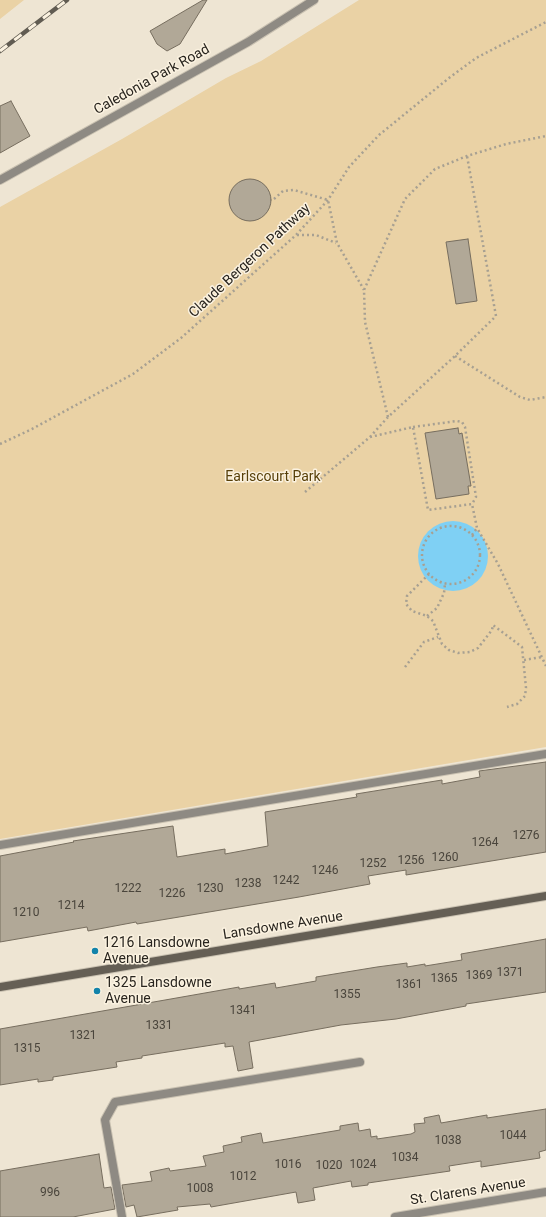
<!DOCTYPE html>
<style>
body{margin:0}
canvas{display:block;background:#eee5d3}
</style>
<canvas width="546" height="1217"></canvas>
<script>
const c = document.querySelector('canvas').getContext('2d');
c.lineJoin = 'round';
function fillPath(path, color) {
  c.fillStyle = color;
  c.fill(path, 'evenodd');
}
function poly(rows) {
  const path = new Path2D();
  for (const r of rows) {
    if (r.length === 3) {
      path.moveTo(r[0] + r[2], r[1]);
      path.arc(r[0], r[1], r[2], 0, 2 * Math.PI);
      continue;
    }
    path.moveTo(r[0], r[1]);
    for (let i = 2; i < r.length; i += 2) path.lineTo(r[i], r[i + 1]);
  }
  return path;
}
function stroke(path, color, width, dash) {
  c.strokeStyle = color;
  c.lineWidth = width;
  c.lineCap = dash ? 'butt' : 'round';
  c.setLineDash(dash || []);
  c.stroke(path);
}
function write(font, color, halo, rows, align = 'center') {
  c.font = font + ' Roboto,sans-serif';
  c.lineWidth = 3;
  c.setLineDash([]);
  c.textBaseline = 'middle';
  c.strokeStyle = halo;
  c.fillStyle = color;
  for (const [text, x, y, turn = 0] of rows) {
    c.save();
    c.translate(x, y);
    c.rotate((+turn || 0) * Math.PI / 180);
    c.textAlign = isNaN(turn) ? turn : align;
    if (halo) c.strokeText(text, 0, 0);
    c.fillText(text, 0, 0);
    c.restore();
  }
}
fillPath(poly([
 [0,0,24,0,0,19],
 [359,0,546,0,546,747,0,839,0,207,122,139,226,78,261,61]
]), '#ead2a5');
fillPath(poly([
 [453,556,35]
]), '#7fd0f4');
const building = poly([
 [203,0,207,0,180,44,167,51,157,44,150,31,203,0],
 [11,101,30,136,0,153,0,106,11,101],
 [250,200,21],
 [468,239,477,301,456,304,446,242,468,239],
 [458,428,459,434,462,433,471,486,468,486,469,494,436,499,425,433,458,428],
 [546,762,546,852,406,875,406,870,368,876,370,884,299,897,137,924,136,922,88,931,87,927,0,942,0,856,74,842,73,841,173,826,177,857,225,849,225,854,268,846,265,812,357,797,356,794,442,780,442,784,480,777,479,771,546,762],
 [546,939,546,992,466,1004,466,1006,396,1019,341,1025,249,1042,253,1068,238,1071,233,1046,225,1047,225,1043,142,1056,142,1058,116,1062,117,1067,53,1077,53,1080,38,1082,38,1079,0,1085,0,1029,239,987,239,989,275,983,276,988,316,981,316,977,377,967,407,963,407,967,425,964,425,966,462,960,461,954,546,939],
 [546,1109,546,1150,539,1152,540,1158,481,1167,481,1161,449,1166,450,1171,368,1183,368,1185,352,1187,351,1181,313,1188,315,1200,298,1203,296,1192,211,1207,210,1204,177,1207,178,1210,137,1217,134,1205,126,1207,122,1185,152,1181,150,1172,169,1168,170,1171,206,1166,203,1156,224,1152,223,1146,242,1142,241,1137,261,1133,263,1143,340,1130,340,1126,358,1123,359,1131,370,1129,371,1137,377,1136,377,1139,411,1134,415,1132,414,1124,425,1123,424,1118,439,1115,441,1123,487,1115,487,1118,546,1109],
 [99,1154,104,1188,111,1187,115,1209,73,1217,0,1217,0,1171,99,1154]
]);
fillPath(building, '#b1a897');
stroke(building, '#776e5f', 1);
const lane = poly([
 [0,845,546,754],
 [122,1217,105,1120,115,1102,360,1062]
]);
const street = poly([
 [0,180,248,42,314,0],
 [395,1217,546,1192]
]);
const secondary = poly([
 [0,987,546,896]
]);
stroke(lane, '#cac2b2', 10);
stroke(street, '#cac2b2', 10);
stroke(secondary, '#cac2b2', 10);
stroke(poly([
 [274,199,283,191,294,190,328,200,337,243,364,290],
 [297,235,316,235,336,243],
 [455,356,520,397,530,400,546,397],
 [388,417,365,322,364,290,405,199,435,169,467,156,506,144,546,136],
 [413,427,457,421,462,422,465,427,476,497,472,504],
 [370,437,413,427,428,510,472,504,477,528,498,564,546,666],
 [0,444,32,429,133,374,181,338,296,235,328,200,349,167,379,135,449,78,476,58,546,22],
 [305,492,370,437,388,417,455,356,496,316,467,156],
 [451,555,29],
 [472,535,477,528],
 [429,574,407,596,406,604,412,611,427,616,433,621,442,644,449,650,458,653,470,652,478,648,492,630,493,625,522,647,526,688,525,696,517,704,507,707],
 [427,616,437,608,444,593,445,584],
 [524,660,542,657],
 [405,667,424,642,438,637]
]), '#a7a092', 2.5, [2, 3]);
stroke(lane, '#8e8a83', 8);
stroke(street, '#8e8a83', 8);
stroke(secondary, '#655f55', 8);
const rail = poly([
 [0,51,67,0]
]);
stroke(rail, '#615c52', 4.5);
stroke(rail, '#fbf2e0', 3, [9]);
for (const [x, y, r, color] of [
 [95,951,4,"#1283aa"],
 [97,991,4,"#1283aa"]
]) {
  const dot = new Path2D();
  dot.arc(x, y, r, 0, 2 * Math.PI);
  c.fillStyle = color;
  c.fill(dot);
  stroke(dot, '#fbf2e0', 1.5);
}
write('12px', '#4a453c', null, [
 ["1276",526,836],
 ["1264",485,843],
 ["1260",445,858],
 ["1256",411,861],
 ["1252",373,864],
 ["1246",325,871],
 ["1242",286,881],
 ["1238",248,884],
 ["1222",128,889],
 ["1230",210,889],
 ["1226",172,894],
 ["1214",71,906],
 ["1210",26,913],
 ["1371",510,973],
 ["1369",479,976],
 ["1365",444,979],
 ["1361",409,985],
 ["1355",347,995],
 ["1341",243,1011],
 ["1331",159,1026],
 ["1321",83,1036],
 ["1315",27,1049],
 ["1044",513,1136],
 ["1038",448,1141],
 ["1034",405,1158],
 ["1016",288,1165],
 ["1024",363,1165],
 ["1020",329,1166],
 ["1012",243,1177],
 ["1008",200,1189],
 ["996",50,1193]
]);
write('14px', '#28241e', '#fbf2e0', [
 ["Caledonia Park Road",152,80,-29],
 ["Claude Bergeron Pathway",250,261,-43],
 ["Lansdowne Avenue",283,926,-9],
 ["St. Clarens Avenue",468,1192,-9]
]);
write('14px', '#573f08', '#fbf2e0', [
 ["Earlscourt Park",273,477]
]);
write('14px', '#28241e', '#fbf2e0', [
 ["1216 Lansdowne",103,943],
 ["Avenue",103,959],
 ["1325 Lansdowne",105,983],
 ["Avenue",105,999]
], 'left');
</script>
